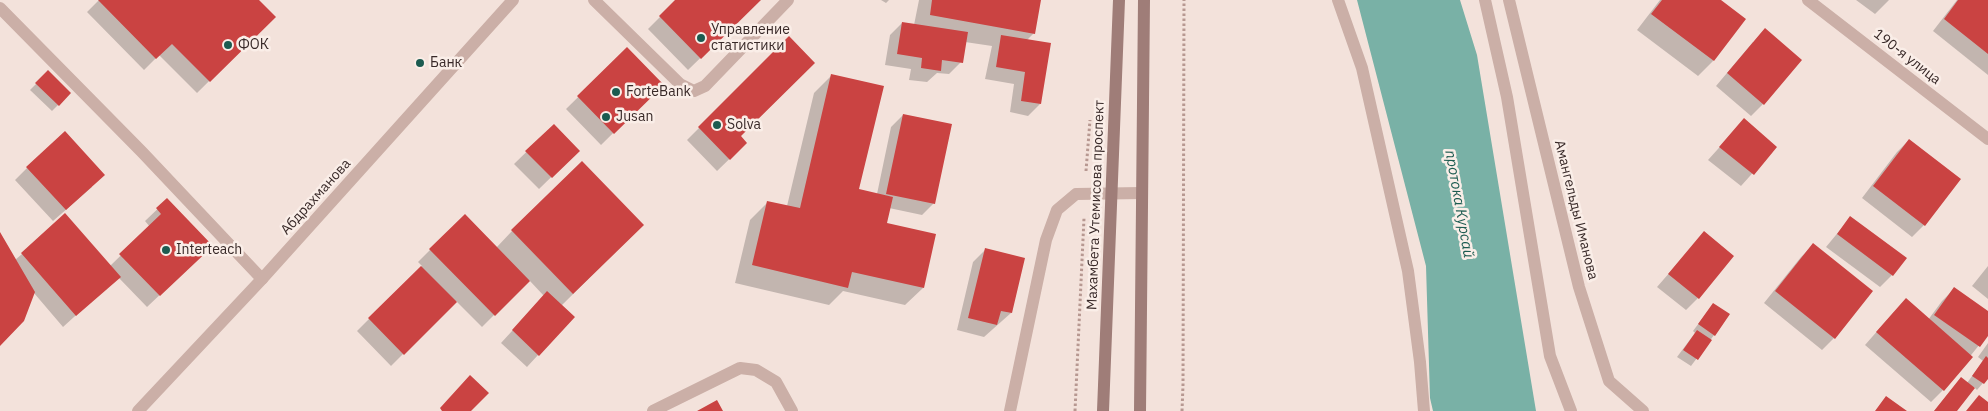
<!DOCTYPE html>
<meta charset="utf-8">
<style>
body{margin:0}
canvas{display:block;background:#f3e2db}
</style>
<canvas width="1988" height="411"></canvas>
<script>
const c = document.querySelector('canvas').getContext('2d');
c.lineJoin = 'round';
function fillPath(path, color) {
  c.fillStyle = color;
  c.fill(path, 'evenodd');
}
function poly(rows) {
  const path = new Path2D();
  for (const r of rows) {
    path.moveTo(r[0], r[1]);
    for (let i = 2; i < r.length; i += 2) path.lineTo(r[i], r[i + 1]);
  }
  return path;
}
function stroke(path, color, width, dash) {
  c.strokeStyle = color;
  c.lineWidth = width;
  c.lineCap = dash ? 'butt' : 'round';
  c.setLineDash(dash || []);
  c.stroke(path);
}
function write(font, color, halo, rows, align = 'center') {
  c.font = font + ' "IBM Plex Sans",sans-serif';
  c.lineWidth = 5;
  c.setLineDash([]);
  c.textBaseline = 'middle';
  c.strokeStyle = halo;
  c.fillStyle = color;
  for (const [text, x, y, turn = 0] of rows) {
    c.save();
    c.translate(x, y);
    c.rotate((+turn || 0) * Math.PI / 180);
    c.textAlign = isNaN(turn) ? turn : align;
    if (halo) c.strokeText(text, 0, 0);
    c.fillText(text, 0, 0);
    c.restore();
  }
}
fillPath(poly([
 [1357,0,1460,0,1477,55,1536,411,1433,411,1430,398,1426,266]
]), '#79b1a6');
fillPath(poly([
 [99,0,257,0,274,17,197,93,159,55,144,70,87,12],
 [677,0,760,0,688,70,648,29],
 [881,0,889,0,886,3],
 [919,0,1040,0,1034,33,1027,40,1040,104,1028,116,1010,112,1014,84,985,79,992,46,965,42,961,62,949,74,937,73,927,82,909,80,911,69,885,65,890,35,902,23,914,25],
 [1660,0,1719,0,1713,61,1698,76,1637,30],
 [1856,0,1889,0,1875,14],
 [1957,0,1988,0,1988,75,1933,31],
 [789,38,740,136,746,143,717,171,687,140],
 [1753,42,1763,104,1751,116,1716,86],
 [627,49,662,85,601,145,566,109],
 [48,72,70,93,52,111,30,90],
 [832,75,858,190,877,194,891,127,903,115,934,203,922,215,889,208,886,224,923,288,905,305,843,291,829,305,735,283,750,220,768,202,787,206,814,93],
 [1744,120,1776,147,1741,186,1708,160],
 [554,125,578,151,539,189,514,164],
 [1909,140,1960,179,1924,225,1912,237,1862,198,1897,152],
 [27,168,92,187,53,221,15,180],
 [167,200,199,258,147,307,118,277,63,327,34,293,0,344,0,234,15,260,22,254,110,266,150,227,145,221],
 [464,216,496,248,512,231,643,225,561,306,538,355,527,367,501,343,544,296,529,280,482,327,456,301,391,366,357,331,422,266,418,262],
 [1850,218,1892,275,1880,287,1826,247],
 [1704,233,1698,298,1686,310,1657,287],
 [1813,245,1834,338,1822,350,1764,303,1801,257],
 [985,250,1024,259,1011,313,984,337,957,330,973,262],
 [1988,266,1988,299,1972,286],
 [1954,289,1988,313,1988,334,1943,390,1931,402,1865,345,1894,312,1928,320,1942,301],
 [1713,304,1729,315,1691,366,1677,357,1695,333,1693,331],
 [1988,343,1988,376,1983,383,1977,390,1974,387,1955,411,1934,411,1961,378,1967,383,1983,361,1978,357]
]), '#0003');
fillPath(poly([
 [98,0,259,0,276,17,210,82,172,44,156,59],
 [675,0,761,0,701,59,659,16],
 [932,0,1041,0,1035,34,930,15],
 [1662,0,1721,0,1746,19,1714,61,1651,14],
 [1958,0,1988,0,1988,54,1944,19],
 [902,22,968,32,963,63,942,60,941,71,921,68,922,58,897,54],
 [1765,28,1802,60,1764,105,1727,73],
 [1001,35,1051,43,1041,104,1021,101,1025,72,996,67],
 [789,36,815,63,741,136,747,143,730,160,698,127],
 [627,47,664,85,614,134,577,96],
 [48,70,71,93,59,106,35,83],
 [831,74,884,86,859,189,893,197,887,223,936,234,924,288,852,272,848,288,752,265,767,201,800,208],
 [903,114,952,124,935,204,886,194],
 [1744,118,1777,147,1754,175,1719,147],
 [554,124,580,151,552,178,525,151],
 [65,131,105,175,66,210,26,167],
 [1909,139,1961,179,1925,226,1873,186],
 [582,161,644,225,573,294,511,230],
 [167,198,213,246,160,296,119,254,161,214,156,208],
 [65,213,121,277,76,316,21,253],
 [465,214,530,281,495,316,429,249],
 [1850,216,1907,258,1893,276,1837,234],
 [1704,231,1734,256,1699,299,1668,274],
 [0,232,35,292,24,321,0,346],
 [1813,243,1873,291,1835,339,1775,291],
 [985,248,1025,258,1012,313,1001,311,997,325,968,318],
 [421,266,457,302,404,355,368,318],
 [1954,287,1988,311,1988,336,1980,347,1934,315],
 [547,291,575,317,539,356,512,330],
 [1906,298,1973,357,1944,391,1876,332],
 [1713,303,1730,314,1715,336,1698,324],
 [1697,330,1712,340,1698,360,1683,350],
 [1986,356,1988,358,1988,379,1984,384,1972,376],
 [470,375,489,393,471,411,442,411,440,408],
 [1961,377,1975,388,1957,411,1934,411],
 [1979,395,1988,402,1988,411,1966,411],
 [1886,396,1907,411,1875,411],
 [717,400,723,411,697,411]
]), '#ca4342');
stroke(poly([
 [1086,171,1090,120],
 [1075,411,1084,218],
 [1182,411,1183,385,1184,0]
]), '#b79891', 3, [2.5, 2.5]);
stroke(poly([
 [594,0,680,84,694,91,705,86,788,0],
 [0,8,142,152,262,279],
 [653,411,740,368,756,370,776,382,792,411],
 [1010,411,1046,240,1057,210,1076,194,1142,193]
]), '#cbafa7', 12);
stroke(poly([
 [1338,0,1362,68,1408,271,1420,362,1424,411],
 [1485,0,1507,97,1550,356,1571,411],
 [1509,0,1579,287,1609,381,1643,411],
 [1808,0,1988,139],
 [138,411,262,279,513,0]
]), '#cbafa7', 12);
stroke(poly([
 [1103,411,1119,0],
 [1140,411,1144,0]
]), '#9f7d78', 12);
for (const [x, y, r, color] of [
 [701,38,5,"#1c5b50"],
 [228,45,5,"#1c5b50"],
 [420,63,5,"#1c5b50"],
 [616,92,5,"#1c5b50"],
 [606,117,5,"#1c5b50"],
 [717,125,5,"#1c5b50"],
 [166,250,5,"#1c5b50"]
]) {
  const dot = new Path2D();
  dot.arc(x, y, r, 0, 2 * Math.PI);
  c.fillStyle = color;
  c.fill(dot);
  stroke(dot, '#faeee8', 2);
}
write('14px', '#382928', '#faeee8', [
 ["Управление",711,30],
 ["статистики",711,46],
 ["ФОК",238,45],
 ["Банк",430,63],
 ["ForteBank",626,92],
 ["Jusan",616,117],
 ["Solva",727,125],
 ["Interteach",176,250]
], 'left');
write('14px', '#382928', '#faeee8', [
 ["190-я улица",1907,57,38],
 ["Абдрахманова",316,197,-48],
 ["Махамбета Утемисова проспект",1096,205,-88],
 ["Амангельды Иманова",1576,210,76]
]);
write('italic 15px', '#1c5b50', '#faeee8', [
 ["протока Курсай",1459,204,80]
]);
</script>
